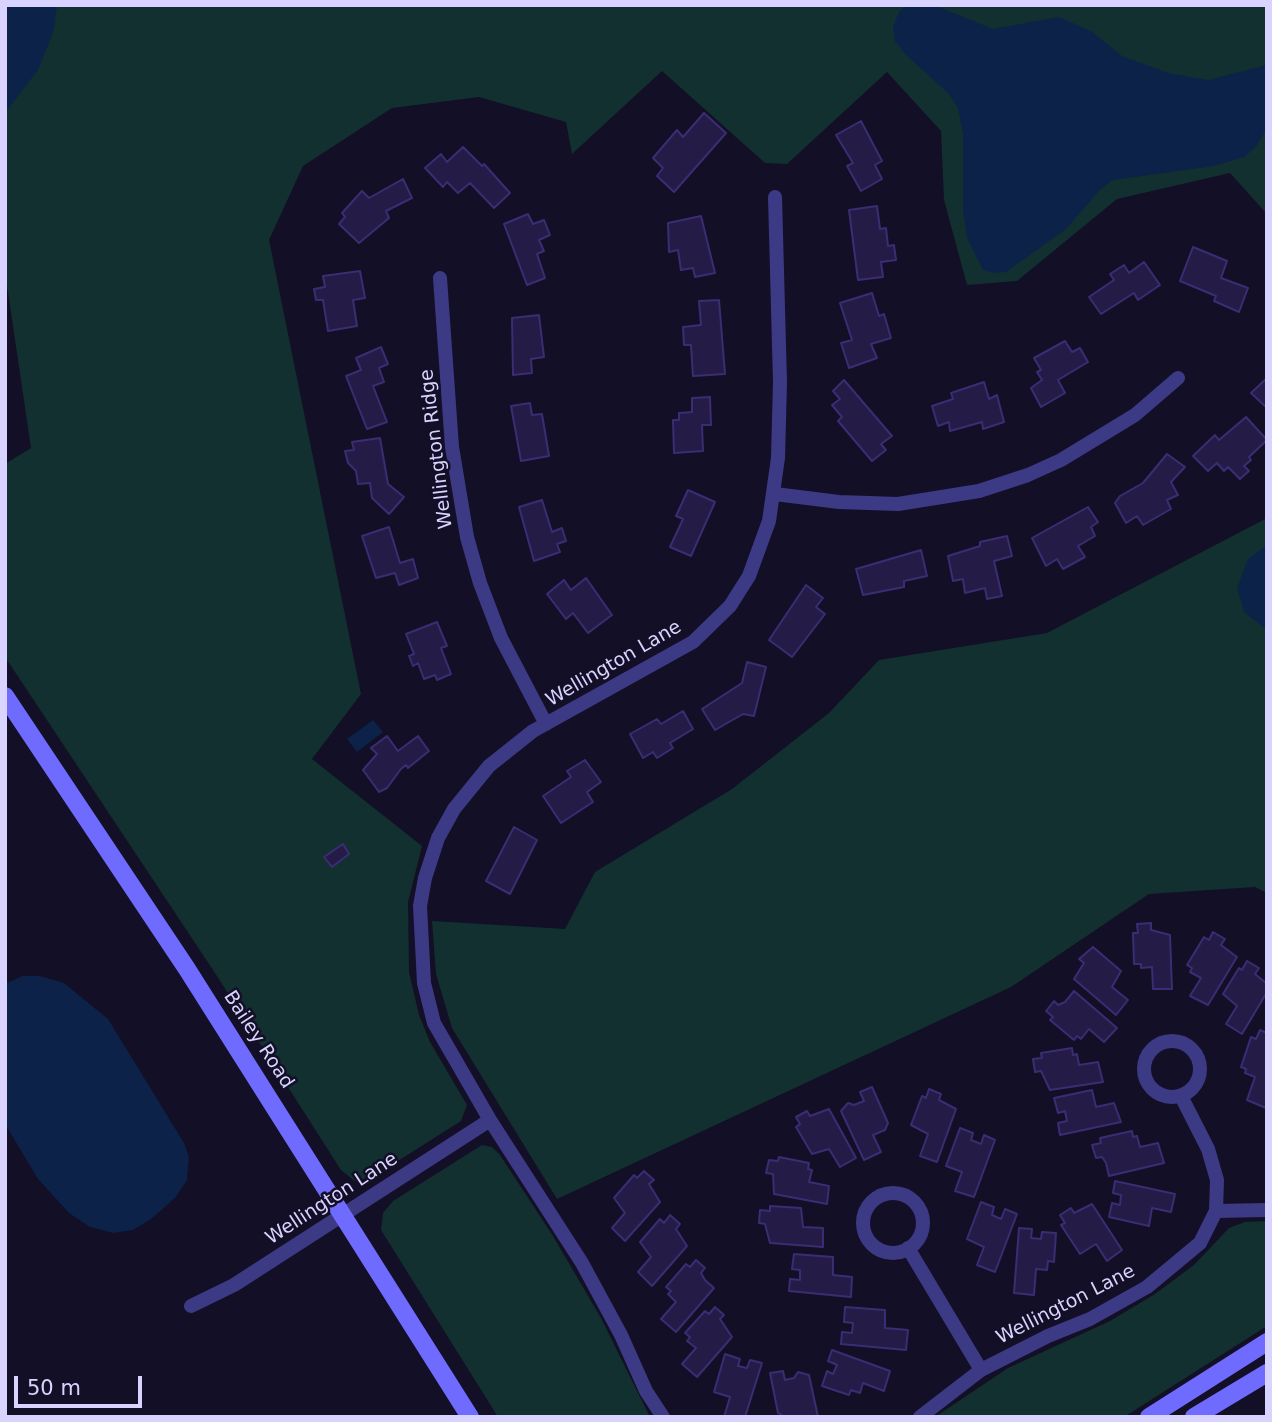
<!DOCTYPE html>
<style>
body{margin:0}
#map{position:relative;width:1272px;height:1422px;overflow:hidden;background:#130f26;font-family:"DejaVu Sans",sans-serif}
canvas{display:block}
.frame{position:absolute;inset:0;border:7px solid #d9d4ff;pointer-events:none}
.scale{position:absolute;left:14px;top:1376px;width:128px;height:32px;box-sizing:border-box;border:4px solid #d9d4ff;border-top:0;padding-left:9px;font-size:21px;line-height:24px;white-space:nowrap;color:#d9d4ff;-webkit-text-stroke:5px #130f26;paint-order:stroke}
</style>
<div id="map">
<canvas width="1272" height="1422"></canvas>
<div class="frame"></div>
<div class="scale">50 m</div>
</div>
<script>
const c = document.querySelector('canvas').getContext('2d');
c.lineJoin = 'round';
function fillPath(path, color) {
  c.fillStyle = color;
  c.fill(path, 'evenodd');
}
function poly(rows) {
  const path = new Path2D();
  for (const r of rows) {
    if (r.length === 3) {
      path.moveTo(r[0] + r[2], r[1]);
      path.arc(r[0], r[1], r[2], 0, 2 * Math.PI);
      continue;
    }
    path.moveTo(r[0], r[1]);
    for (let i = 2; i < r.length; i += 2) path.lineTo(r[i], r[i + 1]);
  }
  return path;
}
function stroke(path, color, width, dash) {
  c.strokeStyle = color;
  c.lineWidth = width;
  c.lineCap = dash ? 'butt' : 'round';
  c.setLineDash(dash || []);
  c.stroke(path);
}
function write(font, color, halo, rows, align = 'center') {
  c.font = font + ' "DejaVu Sans",sans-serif';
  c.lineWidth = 5;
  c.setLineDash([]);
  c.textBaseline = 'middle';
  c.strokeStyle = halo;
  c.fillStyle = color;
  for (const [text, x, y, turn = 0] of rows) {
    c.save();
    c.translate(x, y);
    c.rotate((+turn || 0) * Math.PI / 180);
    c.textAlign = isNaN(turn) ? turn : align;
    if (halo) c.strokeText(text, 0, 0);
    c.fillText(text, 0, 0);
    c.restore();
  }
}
fillPath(poly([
 [5,5,1267,5,1267,214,1230,173,1117,199,1017,281,967,285,944,200,941,131,887,72,787,164,765,163,662,71,572,154,566,122,479,97,392,108,303,166,269,240,361,694,312,759,422,846,408,902,409,972,419,1015,430,1042,467,1105,461,1121,379,1173,356,1182,341,1170,215,973,5,657,5,464,31,448,5,272],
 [1267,518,1267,893,1255,887,1149,894,1011,987,557,1199,452,1028,436,974,432,921,565,929,595,872,732,789,829,713,879,660,1047,633],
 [482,1145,492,1147,500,1155,553,1236,601,1318,650,1417,498,1417,381,1230,383,1213,393,1201],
 [1267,1221,1267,1326,1124,1417,935,1417,1008,1368,1110,1321,1155,1294,1194,1265,1229,1228,1245,1222]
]), '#12302f');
fillPath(poly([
 [5,5,57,5,54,30,38,70,5,113],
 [906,5,934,5,993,29,1059,17,1091,31,1122,56,1168,73,1208,80,1267,65,1267,128,1256,147,1244,157,1214,166,1113,180,1100,190,1066,229,1006,272,994,273,983,270,967,238,963,211,963,134,958,108,949,94,905,54,895,41,893,27,899,12],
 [1267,545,1267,630,1244,612,1237,588,1248,559],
 [373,720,383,732,357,752,347,739],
 [22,976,40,976,64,983,108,1019,184,1143,189,1157,187,1180,175,1198,151,1219,133,1230,113,1233,90,1227,69,1213,38,1179,5,1124,5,984]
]), '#0c2248');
const building = poly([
 [704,113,726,133,674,192,657,176,663,168,653,158,677,130,683,137,704,113],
 [861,121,882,161,875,165,882,179,861,191,847,166,853,163,836,135,861,121],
 [463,147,482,166,484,164,510,193,494,208,470,183,458,193,447,182,443,187,425,168,441,154,447,162,463,147],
 [403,179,412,198,386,211,389,218,359,243,339,224,345,217,342,213,362,191,369,198,403,179],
 [877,206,880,229,886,228,888,246,894,245,896,260,881,262,883,277,858,280,849,210,877,206],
 [528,214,533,224,544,220,550,235,539,240,544,251,537,254,545,278,527,285,504,224,528,214],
 [701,216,715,273,695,277,693,268,681,270,678,250,669,252,668,223,701,216],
 [1193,247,1227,261,1221,278,1248,288,1239,312,1214,301,1216,296,1180,281,1193,247],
 [1144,262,1160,285,1138,300,1134,293,1101,314,1089,297,1114,280,1110,274,1124,265,1129,273,1144,262],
 [360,271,365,298,353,300,357,326,328,331,323,300,316,300,314,289,325,287,323,276,360,271],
 [872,293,879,316,884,314,891,338,871,344,877,358,849,368,841,343,852,340,840,303,872,293],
 [719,300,725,374,693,376,691,345,684,345,683,327,701,325,699,301,719,300],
 [539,315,544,357,531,359,532,373,513,375,512,318,539,315],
 [1065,341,1072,352,1080,348,1088,362,1058,380,1065,393,1041,407,1031,388,1042,380,1037,372,1041,370,1034,358,1065,341],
 [381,347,388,364,379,368,384,382,373,386,387,422,367,429,346,376,361,370,356,358,381,347],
 [1267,378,1267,408,1251,393,1267,378],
 [844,380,892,436,881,444,886,450,872,461,838,421,842,417,832,405,840,399,833,391,844,380],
 [984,382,989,399,997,395,1004,422,983,429,982,422,950,431,949,422,938,426,932,406,953,399,951,393,984,382],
 [710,397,711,425,702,425,703,451,674,453,673,420,679,420,679,413,692,412,692,398,710,397],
 [530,403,532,415,542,414,549,456,521,461,511,406,530,403],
 [1246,417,1267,440,1249,457,1251,460,1244,466,1249,471,1240,479,1228,467,1224,471,1217,463,1208,471,1193,456,1215,435,1219,440,1246,417],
 [380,438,388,484,404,497,389,514,372,498,370,483,358,484,356,471,348,463,345,451,354,450,352,442,380,438],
 [1167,454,1185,467,1171,482,1178,495,1167,500,1171,509,1143,525,1137,516,1126,523,1115,503,1120,496,1143,483,1167,454],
 [688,490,715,502,691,556,670,547,683,519,676,516,688,490],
 [542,500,552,532,562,528,566,541,557,544,560,552,534,561,519,507,542,500],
 [1088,507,1098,522,1091,527,1095,536,1078,546,1085,557,1063,569,1057,559,1046,566,1032,538,1088,507],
 [389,527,400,563,413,559,418,578,399,585,395,573,376,578,362,536,389,527],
 [1007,536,1012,556,994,561,1002,596,987,599,985,588,965,593,963,579,953,581,948,556,980,546,980,542,1007,536],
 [921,550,927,576,904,581,904,587,863,595,856,569,921,550],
 [586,578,612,615,588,633,573,613,566,619,547,594,564,580,571,590,586,578],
 [806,585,823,598,816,607,825,614,792,657,769,640,806,585],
 [437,622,447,646,441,648,451,674,437,680,435,675,424,679,418,663,413,666,409,656,414,654,406,634,437,622],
 [747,662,766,667,754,716,743,714,715,730,702,709,742,683,747,662],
 [683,711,693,729,670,743,673,748,657,758,653,752,643,758,630,734,657,719,661,724,683,711],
 [387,736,398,751,418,736,429,751,408,768,406,765,401,769,387,788,379,792,363,770,377,754,371,748,387,736],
 [585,760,601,782,587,792,593,802,561,823,543,796,571,777,567,771,585,760],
 [514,827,537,840,510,894,486,881,514,827],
 [343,844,349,854,332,867,324,857,343,844],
 [1151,923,1151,930,1170,935,1172,989,1153,989,1152,967,1141,968,1141,964,1134,964,1133,933,1138,933,1137,924,1151,923],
 [1213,932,1225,939,1221,945,1237,957,1208,1005,1190,996,1201,978,1190,972,1192,968,1187,965,1204,937,1209,940,1213,932],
 [1093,947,1121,971,1112,987,1128,1000,1116,1015,1074,979,1084,963,1079,959,1093,947],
 [1247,961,1259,968,1255,974,1267,984,1267,992,1242,1034,1226,1024,1237,1006,1223,994,1239,968,1242,970,1247,961],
 [1074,991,1117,1028,1104,1042,1089,1029,1081,1039,1077,1036,1074,1040,1050,1020,1053,1017,1046,1011,1054,1001,1058,1005,1065,1002,1074,991],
 [1260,1030,1267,1033,1266,1108,1247,1100,1255,1077,1245,1073,1246,1069,1241,1067,1251,1037,1256,1039,1260,1030],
 [1072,1048,1073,1055,1077,1054,1079,1065,1098,1062,1103,1082,1050,1090,1041,1071,1035,1072,1033,1059,1042,1058,1041,1053,1072,1048],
 [872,1087,888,1123,885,1130,873,1135,881,1152,864,1160,841,1111,848,1103,854,1105,864,1101,860,1092,872,1087],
 [929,1089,941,1094,939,1100,956,1109,937,1162,920,1156,928,1134,911,1125,922,1096,926,1098,929,1089],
 [1092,1090,1096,1107,1114,1103,1121,1122,1060,1135,1058,1123,1067,1121,1065,1111,1058,1113,1054,1098,1092,1090],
 [829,1109,856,1158,840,1167,829,1149,812,1154,796,1127,800,1124,796,1117,807,1111,810,1116,829,1109],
 [960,1128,973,1133,971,1140,981,1144,984,1135,995,1140,974,1197,955,1191,962,1172,946,1166,960,1128],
 [1132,1131,1133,1137,1137,1136,1140,1147,1158,1143,1164,1163,1109,1176,1106,1163,1102,1157,1096,1158,1092,1145,1101,1143,1100,1138,1132,1131],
 [779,1157,809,1163,808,1169,812,1170,809,1182,829,1186,827,1204,774,1194,773,1174,766,1173,769,1160,778,1161,779,1157],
 [644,1171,654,1180,649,1184,660,1202,625,1241,612,1228,625,1213,614,1198,634,1175,637,1178,644,1171],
 [1115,1181,1175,1194,1171,1212,1152,1208,1149,1226,1109,1217,1112,1203,1120,1205,1121,1195,1113,1193,1115,1181],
 [981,1202,994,1207,992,1215,1001,1219,1005,1209,1017,1214,995,1272,977,1265,984,1247,967,1239,981,1202],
 [1092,1204,1122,1250,1107,1261,1096,1244,1080,1254,1061,1225,1065,1223,1060,1215,1071,1208,1074,1213,1092,1204],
 [770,1206,801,1208,803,1227,823,1228,823,1247,770,1243,765,1224,759,1223,760,1210,770,1211,770,1206],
 [670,1215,680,1224,676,1229,687,1246,652,1286,638,1272,651,1257,640,1242,660,1219,664,1223,670,1215],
 [1019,1228,1032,1229,1031,1238,1041,1239,1042,1232,1056,1233,1054,1262,1048,1261,1047,1270,1036,1269,1034,1295,1014,1293,1019,1228],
 [794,1254,833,1257,833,1275,852,1277,851,1297,789,1291,790,1279,800,1280,800,1270,792,1269,794,1254],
 [696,1260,705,1268,701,1273,705,1280,714,1288,676,1332,661,1319,676,1302,668,1294,671,1291,666,1287,686,1264,690,1267,696,1260],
 [715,1307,724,1315,720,1319,732,1337,697,1377,682,1364,696,1348,687,1341,690,1337,685,1333,705,1311,709,1314,715,1307],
 [845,1307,885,1310,885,1328,908,1330,906,1350,841,1344,842,1332,852,1333,853,1323,844,1322,845,1307],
 [832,1350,890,1371,884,1391,863,1383,860,1393,851,1390,849,1395,822,1386,827,1371,833,1374,837,1365,828,1361,832,1350],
 [725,1354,740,1359,738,1366,747,1368,750,1360,762,1363,745,1417,724,1417,730,1397,714,1392,725,1354],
 [783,1371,785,1380,794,1378,798,1372,809,1375,818,1417,785,1417,778,1413,770,1373,783,1371]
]);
fillPath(building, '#241b47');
stroke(building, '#3b2d73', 2);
stroke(poly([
 [440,278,452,447,467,537,480,583,501,638,546,724],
 [775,494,839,502,898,504,979,491,1028,475,1061,460,1135,415,1178,378],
 [1172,1069,28],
 [893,1223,30],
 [1216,1211,1267,1210],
 [908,1248,981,1370],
 [191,1306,234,1285,490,1120],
 [663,1417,646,1391,621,1335,582,1263,490,1120,434,1023,424,983,420,906,425,878,438,838,454,809,489,766,533,731,693,642,730,606,749,576,769,521,778,458,780,382,775,197],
 [920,1417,981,1370,1048,1336,1090,1319,1147,1287,1200,1243,1216,1211,1217,1180,1208,1149,1181,1096]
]), '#3d3a85', 14);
stroke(poly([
 [5,696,187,969,470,1417],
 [1149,1417,1267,1342],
 [1194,1417,1267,1373]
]), '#6f6bff', 18);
write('19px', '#d9d4ff', '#130f26', [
 ["Wellington Ridge",437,449,-97],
 ["Wellington Lane",614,664,-30],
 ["Bailey Road",258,1040,57],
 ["Wellington Lane",332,1199,-33],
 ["Wellington Lane",1066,1305,-27]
]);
</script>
